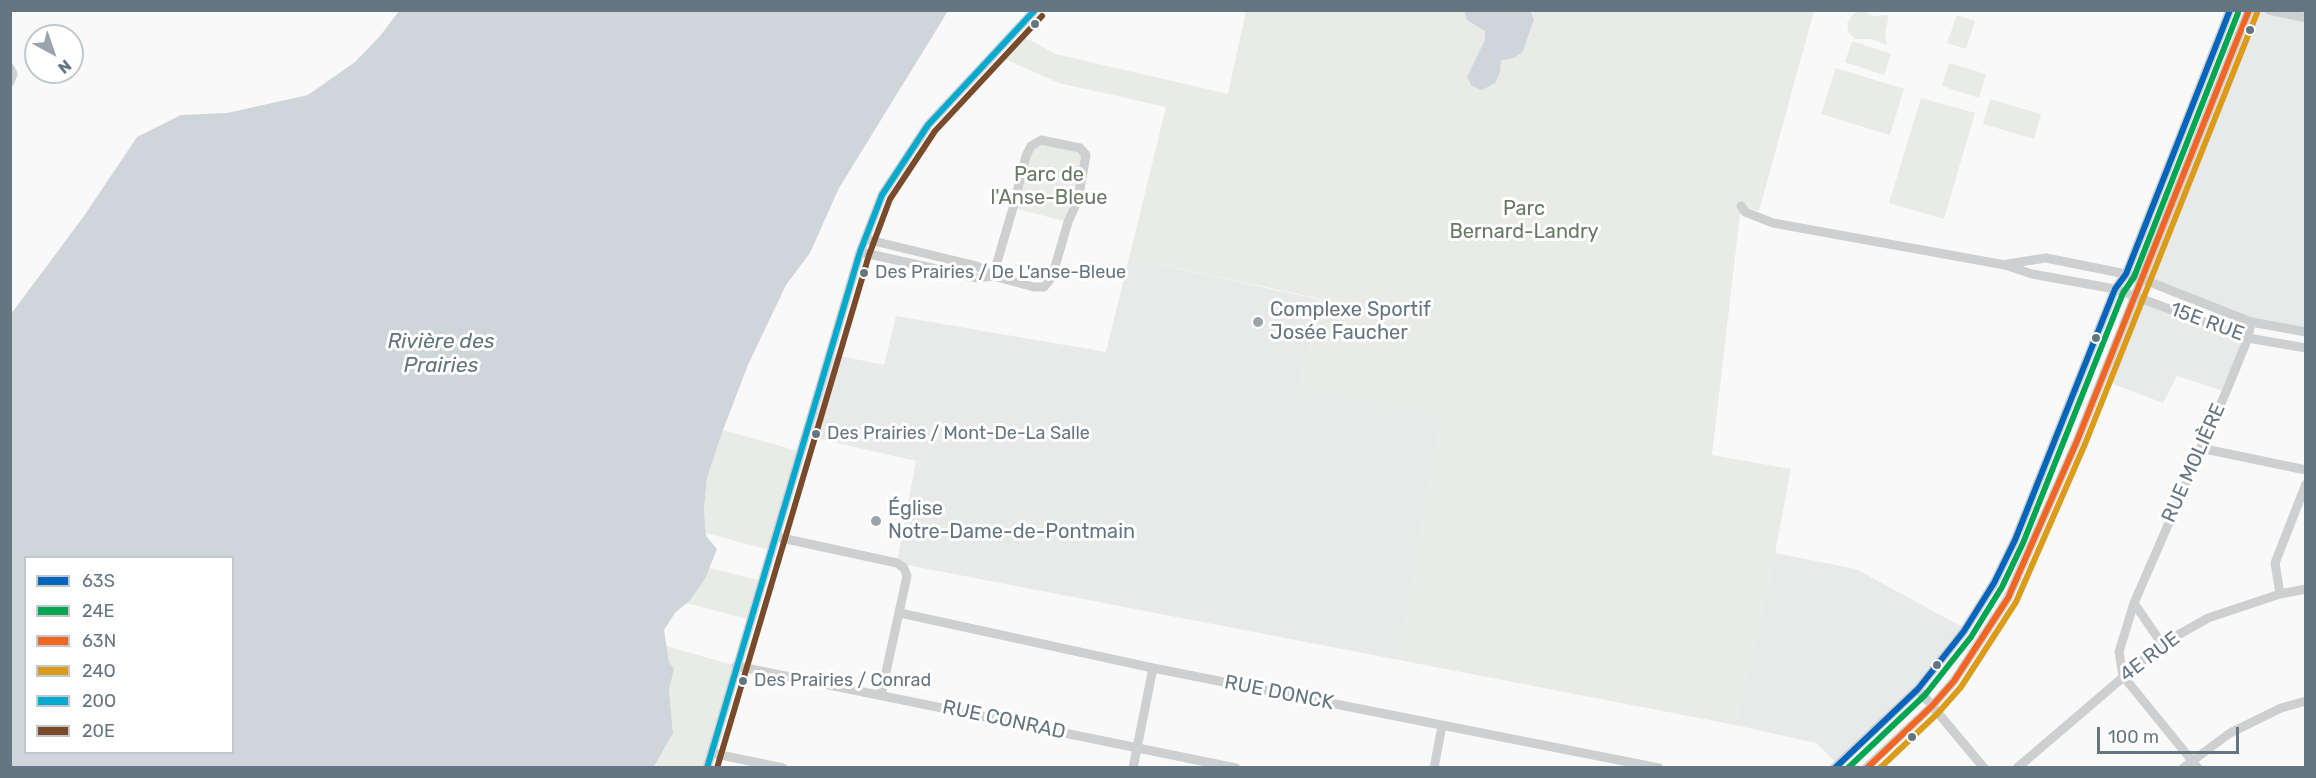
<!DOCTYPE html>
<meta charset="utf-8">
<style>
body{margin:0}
#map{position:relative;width:2316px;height:778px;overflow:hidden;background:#f9f9f9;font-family:Rubik,sans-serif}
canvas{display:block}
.frame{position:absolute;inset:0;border:12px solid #657683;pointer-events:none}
.legend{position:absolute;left:24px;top:556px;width:210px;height:198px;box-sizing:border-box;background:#fff;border:2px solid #c1c8cd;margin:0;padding:8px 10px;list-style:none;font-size:18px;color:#657683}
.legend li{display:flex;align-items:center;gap:12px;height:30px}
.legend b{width:30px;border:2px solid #c1c8cd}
.north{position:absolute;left:24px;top:24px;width:60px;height:60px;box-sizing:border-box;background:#fff;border:2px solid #c1c8cd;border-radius:50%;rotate:140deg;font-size:16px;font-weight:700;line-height:24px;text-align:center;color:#657683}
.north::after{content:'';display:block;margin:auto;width:21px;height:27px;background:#99a4ac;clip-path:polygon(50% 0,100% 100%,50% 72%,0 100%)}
.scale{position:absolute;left:2097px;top:727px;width:142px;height:27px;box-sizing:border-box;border:3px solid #657683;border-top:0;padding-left:8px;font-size:18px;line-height:21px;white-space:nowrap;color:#657683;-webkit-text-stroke:4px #fff;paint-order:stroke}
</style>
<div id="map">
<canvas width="2316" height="778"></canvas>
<div class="frame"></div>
<ul class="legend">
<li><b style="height:8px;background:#0065bd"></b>63S</li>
<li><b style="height:8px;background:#00a651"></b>24E</li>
<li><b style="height:8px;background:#f26522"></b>63N</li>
<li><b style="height:8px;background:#da9c1a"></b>24O</li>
<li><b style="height:8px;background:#00a9ce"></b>20O</li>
<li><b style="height:8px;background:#7a4b2a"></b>20E</li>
</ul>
<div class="north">N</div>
<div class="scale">100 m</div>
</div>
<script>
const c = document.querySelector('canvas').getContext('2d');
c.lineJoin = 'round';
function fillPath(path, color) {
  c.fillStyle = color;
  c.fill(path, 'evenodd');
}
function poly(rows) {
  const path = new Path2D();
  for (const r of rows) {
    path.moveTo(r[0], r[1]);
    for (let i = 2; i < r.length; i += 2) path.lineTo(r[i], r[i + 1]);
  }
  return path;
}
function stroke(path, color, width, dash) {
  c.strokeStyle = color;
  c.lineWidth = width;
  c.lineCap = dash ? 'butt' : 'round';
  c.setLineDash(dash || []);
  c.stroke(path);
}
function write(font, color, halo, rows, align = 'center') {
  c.font = font + ' Rubik,sans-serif';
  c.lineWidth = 6;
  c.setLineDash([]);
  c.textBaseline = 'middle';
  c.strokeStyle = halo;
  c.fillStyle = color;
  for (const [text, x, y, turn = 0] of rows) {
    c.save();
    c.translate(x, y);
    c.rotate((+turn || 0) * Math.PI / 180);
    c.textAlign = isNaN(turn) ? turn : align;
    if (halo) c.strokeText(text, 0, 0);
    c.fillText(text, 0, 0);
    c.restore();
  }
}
fillPath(poly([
 [2249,11,2305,11,2306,319,2302,331,2251,322,2142,279],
 [1129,258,1321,300,1300,386,1442,415,1399,660,897,563,916,461,807,436,831,354,884,365,896,316,1106,352],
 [2136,295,2248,338,2226,392,2177,376,2163,403,2102,380],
 [1775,553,1856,569,1966,629,1941,662,1838,764,1816,743,1735,725]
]), '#e8e9e9');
fillPath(poly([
 [1861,10,1874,16,1889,15,1885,34,1887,45,1872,39,1855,39,1849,33,1847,23,1854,13],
 [1246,11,1814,11,1759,211,1741,206,1712,455,1791,469,1775,553,1735,725,1399,660,1442,415,1300,387,1321,299,1129,258,1166,107,1059,83,1000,57,1022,36,1056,54,1228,94],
 [1957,15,1975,21,1966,49,1947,43],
 [1852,41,1891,54,1884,75,1845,62],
 [1949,63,1986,74,1979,98,1942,86],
 [1836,68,1904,89,1890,135,1821,114],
 [1921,98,1975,113,1944,219,1889,203],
 [1990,99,2041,114,2034,139,1983,124],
 [1041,140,1080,148,1086,155,1068,222,1013,208,1026,156],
 [723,430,802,452,773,551,706,533,704,509,707,478],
 [709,568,763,581,751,620,686,603,705,579],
 [666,646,736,666,707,767,654,768,673,733,669,690,674,669,669,662]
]), '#e8ebe6');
fillPath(poly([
 [399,11,948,11,839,188,810,253,786,285,748,365,723,430,707,478,704,509,706,536,717,549,705,579,690,600,675,613,664,630,669,662,674,669,669,690,673,733,654,767,11,767,11,314,84,216,137,137,181,115,227,113,308,95,355,62,380,36],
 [26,558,232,558,232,752,26,752],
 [1464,11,1530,11,1534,19,1523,51,1514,58,1501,60,1500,72,1495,83,1482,90,1472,86,1467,77,1485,40,1485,31,1467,20]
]), '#ced6d9');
stroke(poly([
 [2269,10,2306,18],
 [10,68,13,74,10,82],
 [1741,206,1745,212,1773,223,2005,265,2032,274,2115,289,2248,338,2306,348],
 [865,239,977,266,993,276,1034,287,1044,287,1052,277,1068,222,1078,200,1086,155,1080,148,1041,140,1031,146,1026,156,1013,208,993,276],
 [860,252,977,278,993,276],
 [2007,264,2046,258,2126,274,2142,279,2251,322,2306,332],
 [2200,448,2306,470],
 [777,537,897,563,904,568,907,576,881,695],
 [2280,594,2275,563,2306,484],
 [2134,603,2162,644],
 [900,613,1153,668,1659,768],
 [736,666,1236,768],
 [1918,689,1984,768],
 [711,753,783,768],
 [707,768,860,252,882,195,928,125,1035,10],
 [1133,768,1153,668],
 [1434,768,1442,726],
 [1834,768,1918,689,1964,631,1994,583,2015,540,2115,289,2126,274,2230,10],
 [1866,768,1932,706,1954,681,2008,598,2077,441,2249,10],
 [2017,768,2162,644,2208,618,2280,594,2306,589],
 [2183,768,2230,733,2281,708,2306,701],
 [2198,768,2123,676,2119,652,2134,603,2226,392,2248,338,2251,322]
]), '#cecfd0', 9);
stroke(poly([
 [1835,768,1918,689,1964,631,1994,583,2015,540,2115,289,2126,274,2230,10]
]), '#0065bd', 6);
stroke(poly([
 [1848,768,1925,695,1971,637,2002,587,2023,543,2123,293,2134,277,2238,13]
]), '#00a651', 6);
stroke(poly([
 [1867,768,1932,706,1954,681,2008,598,2077,441,2249,10]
]), '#f26522', 6);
stroke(poly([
 [1880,768,1938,713,1961,687,2016,602,2085,444,2257,13]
]), '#da9c1a', 6);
stroke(poly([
 [707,768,860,252,882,195,928,125,1035,10]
]), '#00a9ce', 6);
stroke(poly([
 [717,768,869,255,890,199,935,131,1042,16]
]), '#7a4b2a', 6);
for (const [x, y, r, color] of [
 [1035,24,5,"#657683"],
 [2250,30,5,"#657683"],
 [864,273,5,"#657683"],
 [1258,322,6,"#99a4ac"],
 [2096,338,5,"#657683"],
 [816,434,5,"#657683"],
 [876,521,6,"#99a4ac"],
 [1937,665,5,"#657683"],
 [743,681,5,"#657683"],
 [1912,737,5,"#657683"]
]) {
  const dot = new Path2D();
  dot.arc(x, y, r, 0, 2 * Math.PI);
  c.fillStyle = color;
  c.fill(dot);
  stroke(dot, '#fff', 2);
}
write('18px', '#657683', '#fff', [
 ["Des Prairies / De L'anse-Bleue",875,273],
 ["Des Prairies / Mont-De-La Salle",827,434],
 ["Des Prairies / Conrad",754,681]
], 'left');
write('20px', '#687a64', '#fff', [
 ["Parc de",1049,175],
 ["l'Anse-Bleue",1049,198],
 ["Parc",1524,209],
 ["Bernard-Landry",1524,232]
]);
write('20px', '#657683', '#fff', [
 ["Complexe Sportif",1270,310],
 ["Josée Faucher",1270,333],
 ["Église",888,509],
 ["Notre-Dame-de-Pontmain",888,532]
], 'left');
write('20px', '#657683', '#fff', [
 ["15E RUE",2207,322,20],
 ["RUE MOLIÈRE",2194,463,-66],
 ["4E RUE",2150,657,-37],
 ["RUE DONCK",1279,693,11],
 ["RUE CONRAD",1004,720,12]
]);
write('italic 21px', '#60757c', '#fff', [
 ["Rivière des",441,342],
 ["Prairies",441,366]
]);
</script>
